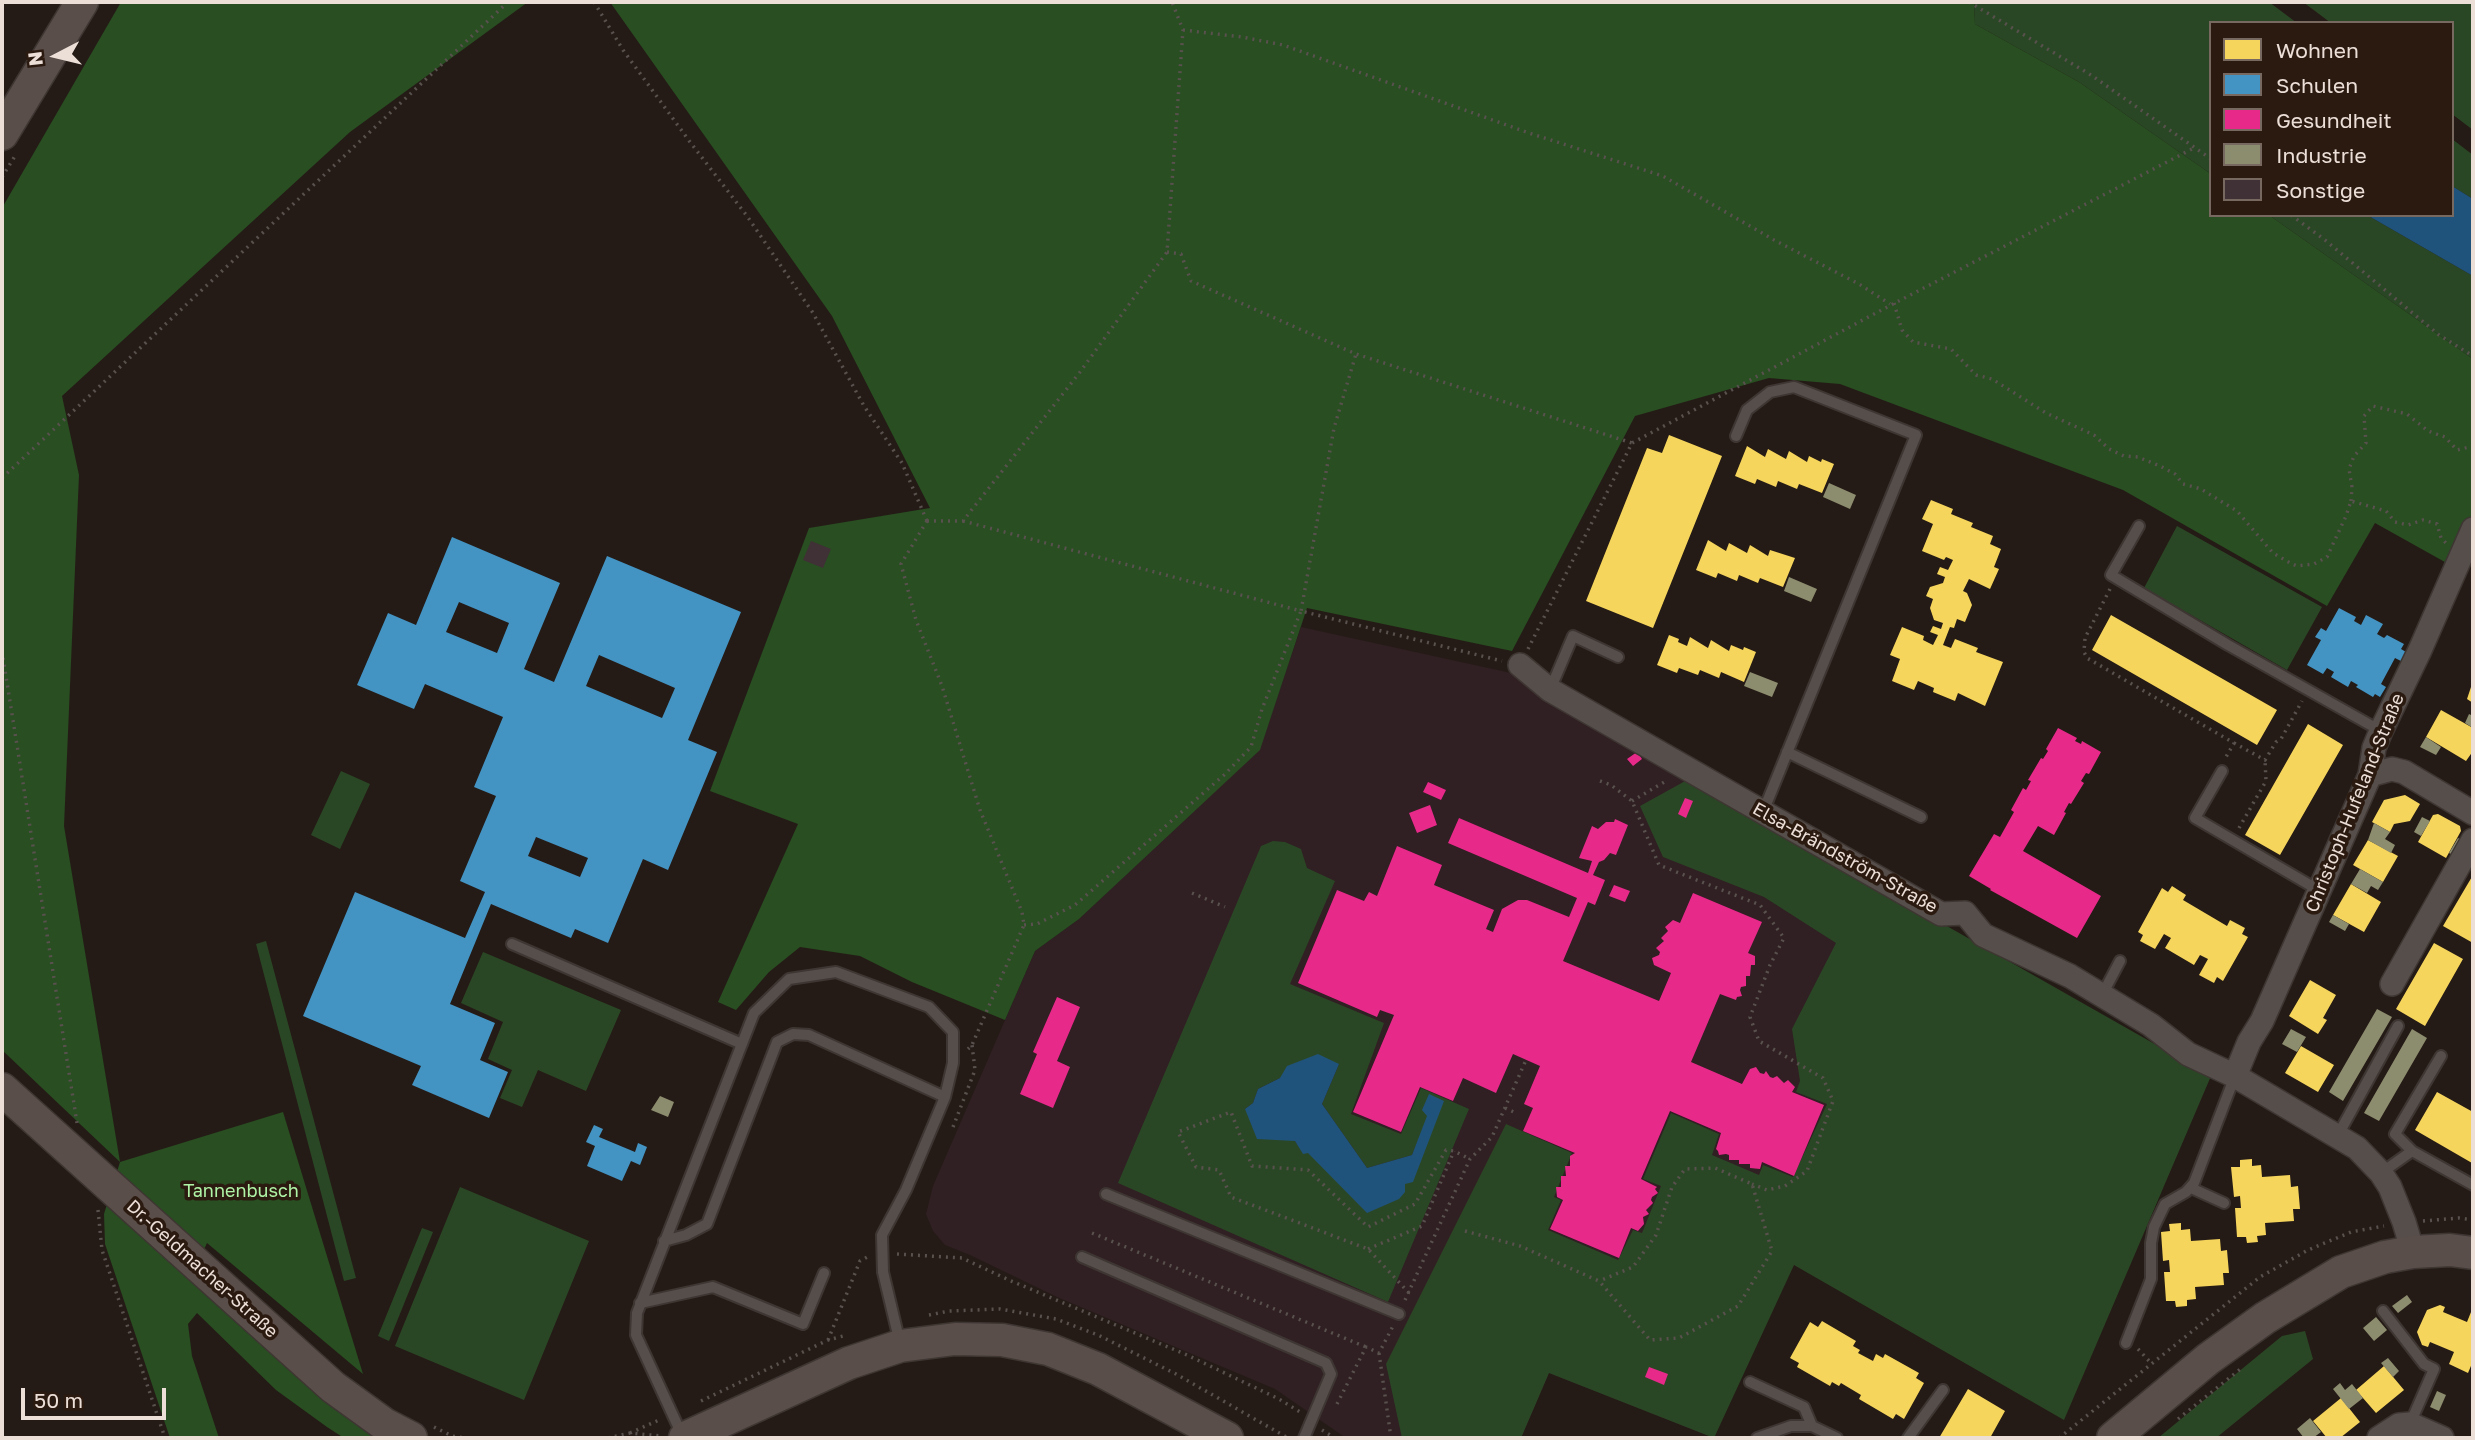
<!DOCTYPE html>
<meta charset="utf-8">
<style>
body{margin:0}
#map{position:relative;width:2475px;height:1440px;overflow:hidden;background:#251b16;font-family:"Golos Text",sans-serif}
canvas{display:block}
.frame{position:absolute;inset:0;border:4px solid #ecdfd8;pointer-events:none}
.legend{position:absolute;left:2209px;top:21px;width:245px;height:196px;box-sizing:border-box;background:#2b1a10;border:2px solid #786960;margin:0;padding:9px 12px;list-style:none;font-size:21px;color:#ecdfd8}
.legend li{display:flex;align-items:center;gap:14px;height:35px}
.legend b{width:35px;border:2px solid #786960}
.north{position:absolute;left:21px;top:21px;width:70px;height:70px;-webkit-text-stroke:5px #2b1a10;paint-order:stroke;rotate:263deg;font-size:19px;font-weight:700;line-height:28px;text-align:center;color:#ecdfd8}
.north::after{content:'';display:block;margin:auto;width:24px;height:32px;background:#ecdfd8;clip-path:polygon(50% 0,100% 100%,50% 72%,0 100%)}
.scale{position:absolute;left:21px;top:1388px;width:145px;height:32px;box-sizing:border-box;border:4px solid #ecdfd8;border-top:0;padding-left:9px;font-size:21px;line-height:24px;white-space:nowrap;color:#ecdfd8;-webkit-text-stroke:5px #2b1a10;paint-order:stroke}
</style>
<div id="map">
<canvas width="2475" height="1440"></canvas>
<div class="frame"></div>
<ul class="legend">
<li><b style="height:19px;background:#f6d55c"></b>Wohnen</li>
<li><b style="height:19px;background:#4393c3"></b>Schulen</li>
<li><b style="height:19px;background:#e7298a"></b>Gesundheit</li>
<li><b style="height:19px;background:#8c8c6e"></b>Industrie</li>
<li><b style="height:19px;background:#403136"></b>Sonstige</li>
</ul>
<div class="north">N</div>
<div class="scale">50 m</div>
</div>
<script>
const c = document.querySelector('canvas').getContext('2d');
c.lineJoin = 'round';
function fillPath(path, color) {
  c.fillStyle = color;
  c.fill(path, 'evenodd');
}
function poly(rows) {
  const path = new Path2D();
  for (const r of rows) {
    path.moveTo(r[0], r[1]);
    for (let i = 2; i < r.length; i += 2) path.lineTo(r[i], r[i + 1]);
  }
  return path;
}
function stroke(path, color, width, dash) {
  c.strokeStyle = color;
  c.lineWidth = width;
  c.lineCap = dash ? 'butt' : 'round';
  c.setLineDash(dash || []);
  c.stroke(path);
}
function write(font, color, halo, rows, align = 'center') {
  c.font = font + ' "Golos Text",sans-serif';
  c.lineWidth = 7;
  c.setLineDash([]);
  c.textBaseline = 'middle';
  c.strokeStyle = halo;
  c.fillStyle = color;
  for (const [text, x, y, turn = 0] of rows) {
    c.save();
    c.translate(x, y);
    c.rotate((+turn || 0) * Math.PI / 180);
    c.textAlign = isNaN(turn) ? turn : align;
    if (halo) c.strokeText(text, 0, 0);
    c.fillText(text, 0, 0);
    c.restore();
  }
}
fillPath(poly([
 [1301,627,1511,673,1669,768,1938,921,1714,1438,1549,1373,1521,1438,1346,1438,1275,1389,1057,1297,970,1255,945,1245,933,1231,926,1214,933,1186,1035,951,1079,919,1259,750]
]), '#301f23');
fillPath(poly([
 [1974,2,2269,2,2297,23,2211,23,2211,174,2079,82,1975,24],
 [2303,2,2473,2,2473,130,2452,114,2452,23,2331,23],
 [2452,139,2473,155,2473,199,2452,186],
 [2269,215,2367,215,2473,276,2473,359],
 [2177,526,2322,607,2287,670,2144,588],
 [341,771,370,784,340,849,311,835],
 [1687,780,1822,859,1938,921,2211,1076,2064,1420,1794,1265,1714,1438,1549,1373,1521,1438,1402,1438,1386,1364,1506,1124,1572,1153,1554,1197,1561,1200,1548,1230,1618,1260,1633,1230,1642,1233,1661,1186,1643,1179,1671,1113,1719,1134,1712,1155,1759,1175,1763,1165,1793,1177,1827,1104,1796,1092,1800,1081,1792,1029,1836,943,1764,897,1663,857,1640,806],
 [1273,841,1285,842,1301,849,1307,868,1335,881,1290,984,1384,1023,1351,1114,1401,1134,1421,1088,1469,1109,1388,1302,1118,1183,1261,846],
 [1339,1064,1322,1104,1367,1168,1412,1155,1428,1116,1404,1187,1308,1153,1303,1153,1295,1141,1245,1109,1253,1103,1258,1089,1280,1078],
 [266,941,356,1278,344,1281,256,944],
 [483,952,621,1010,586,1091,538,1070,522,1107,500,1098,512,1070,488,1059,503,1022,461,1003],
 [460,1187,589,1241,524,1400,395,1346],
 [422,1228,433,1232,389,1341,378,1336],
 [2305,1331,2313,1359,2216,1438,2158,1438,2282,1336]
]), '#2a4725');
fillPath(poly([
 [121,2,528,2,350,132,62,396,79,475,64,826,120,1162,283,1112,363,1374,207,1243,194,1271,387,1438,344,1438,327,1427,276,1390,197,1313,188,1324,192,1356,219,1438,170,1438,105,1244,104,1214,120,1162,2,1050,2,208],
 [610,2,1974,2,1975,24,2079,82,2211,174,2211,215,2269,215,2473,359,2473,516,2452,566,2375,523,2327,606,2123,490,1840,384,1769,378,1635,416,1512,651,1307,608,1260,750,1079,919,1035,951,1005,1020,912,982,860,956,800,947,769,972,736,1010,718,1002,798,824,710,791,809,528,930,508,832,316]
]), '#284e22');
fillPath(poly([
 [2452,186,2473,199,2473,276,2367,215,2452,215],
 [1318,1054,1339,1064,1322,1104,1367,1168,1412,1155,1427,1116,1422,1110,1429,1094,1444,1101,1413,1182,1405,1184,1405,1192,1399,1199,1367,1213,1308,1153,1303,1154,1295,1141,1257,1139,1245,1109,1253,1103,1258,1089,1280,1078,1287,1066]
]), '#20537c');
fillPath(poly([
 [1669,435,1722,456,1653,628,1586,601,1647,448,1662,453],
 [1747,446,1765,457,1768,449,1786,459,1789,451,1807,462,1809,456,1821,462,1822,459,1834,464,1822,493,1799,484,1797,489,1778,481,1776,487,1757,479,1755,484,1735,476],
 [1931,500,1953,509,1951,514,1973,523,1971,527,1993,536,1990,544,2001,549,1994,567,1999,569,1990,589,1969,579,1963,591,1967,593,1972,605,1965,622,1957,619,1954,628,1950,627,1943,645,1951,648,1955,639,1978,648,1976,652,2003,662,1985,706,1958,693,1955,701,1933,692,1934,688,1918,681,1914,690,1892,681,1900,659,1890,655,1902,627,1924,636,1923,640,1933,645,1938,635,1930,632,1933,626,1941,629,1943,623,1934,620,1930,608,1933,599,1926,596,1930,587,1943,583,1945,577,1937,574,1940,567,1948,570,1953,560,1946,557,1944,560,1922,551,1933,524,1922,519],
 [1708,540,1726,551,1729,543,1747,553,1750,545,1768,556,1770,550,1795,558,1783,587,1760,578,1758,583,1739,575,1737,581,1718,573,1716,578,1696,570],
 [2111,615,2277,710,2257,745,2092,650],
 [1669,635,1679,639,1678,642,1687,646,1690,637,1708,648,1711,640,1729,651,1731,645,1743,650,1744,647,1756,652,1744,682,1721,672,1719,678,1700,670,1698,675,1679,668,1677,673,1657,665],
 [2473,681,2473,703,2467,699],
 [2441,710,2473,728,2473,751,2466,761,2426,737],
 [2308,724,2343,745,2280,855,2245,835],
 [2405,795,2420,804,2410,821,2394,824,2390,832,2372,822,2384,800],
 [2438,814,2460,826,2461,831,2446,858,2418,842,2433,815],
 [2368,840,2398,856,2383,882,2353,865],
 [2473,875,2473,943,2443,926],
 [2351,884,2381,902,2364,932,2333,915],
 [2172,886,2186,895,2183,900,2227,926,2230,920,2245,928,2242,934,2248,937,2223,981,2217,977,2214,983,2199,975,2208,959,2200,955,2194,965,2165,948,2171,938,2164,934,2155,949,2140,941,2143,935,2138,932,2162,888,2168,892],
 [2434,943,2463,959,2425,1026,2396,1009],
 [2310,980,2336,995,2323,1018,2327,1020,2318,1034,2289,1016],
 [2301,1046,2334,1065,2318,1092,2285,1073],
 [2437,1092,2473,1112,2472,1163,2415,1130],
 [2252,1159,2252,1166,2261,1165,2262,1177,2290,1175,2291,1187,2298,1186,2300,1209,2293,1209,2294,1221,2265,1223,2266,1235,2257,1236,2258,1242,2247,1243,2246,1237,2237,1237,2235,1208,2241,1208,2240,1196,2234,1197,2231,1167,2240,1167,2240,1160],
 [2181,1223,2181,1230,2190,1229,2191,1241,2220,1239,2221,1251,2227,1250,2229,1273,2223,1273,2224,1285,2195,1287,2196,1299,2187,1300,2187,1306,2176,1307,2175,1301,2166,1301,2164,1272,2170,1272,2169,1260,2163,1261,2161,1232,2170,1231,2169,1224],
 [2440,1305,2445,1307,2443,1312,2467,1322,2473,1307,2473,1361,2468,1373,2449,1364,2454,1352,2430,1342,2428,1347,2422,1345,2417,1332,2427,1310],
 [1822,1321,1856,1341,1853,1346,1860,1350,1858,1353,1873,1361,1876,1354,1883,1358,1885,1354,1919,1373,1916,1378,1924,1383,1904,1419,1896,1414,1893,1419,1859,1399,1861,1395,1841,1383,1839,1386,1832,1382,1830,1386,1797,1367,1799,1363,1790,1358,1810,1322,1818,1327],
 [2384,1366,2404,1390,2376,1413,2356,1390],
 [1968,1389,2005,1411,1990,1438,1939,1438],
 [2341,1398,2360,1422,2340,1438,2327,1438,2313,1421]
]), '#f6d55c');
fillPath(poly([
 [452,537,560,583,524,669,554,682,607,556,741,612,688,740,717,752,668,870,643,859,608,943,575,929,571,938,491,904,450,1004,495,1023,480,1060,508,1072,489,1118,412,1085,421,1066,303,1016,355,892,465,938,485,892,460,881,496,796,474,787,503,717,425,684,414,709,357,685,388,613,416,625],
 [459,602,509,623,497,653,446,632],
 [599,655,675,688,662,718,586,686],
 [536,837,588,858,580,877,528,856],
 [2339,608,2356,617,2354,621,2361,625,2366,615,2383,624,2377,634,2384,638,2387,635,2404,644,2401,649,2406,652,2401,661,2395,658,2381,684,2386,687,2380,697,2375,694,2373,697,2356,687,2358,685,2351,681,2348,687,2331,677,2334,672,2327,668,2323,674,2307,665,2321,640,2315,637,2321,628,2326,631],
 [594,1125,603,1129,599,1137,635,1152,638,1143,647,1147,640,1165,631,1161,622,1181,587,1166,595,1146,586,1142]
]), '#4393c3');
fillPath(poly([
 [2058,728,2077,738,2075,741,2081,744,2082,741,2101,752,2089,774,2086,773,2081,781,2084,783,2071,804,2069,803,2064,812,2066,813,2054,835,2038,826,2023,851,2101,896,2077,938,1990,890,1991,889,1969,876,1994,834,2000,837,2014,812,2011,810,2023,788,2026,790,2031,781,2028,780,2041,758,2043,759,2048,751,2046,749],
 [1637,752,1642,759,1633,766,1627,759],
 [1428,782,1446,790,1441,800,1423,792],
 [1685,798,1693,801,1686,818,1678,814],
 [1430,805,1437,825,1417,833,1409,813],
 [1459,818,1588,873,1592,861,1579,858,1592,826,1598,829,1606,822,1614,822,1615,819,1628,825,1616,855,1610,853,1604,860,1599,862,1593,875,1605,880,1595,905,1588,902,1563,961,1659,1001,1671,973,1654,965,1652,958,1659,955,1660,952,1656,948,1664,941,1661,938,1668,931,1665,927,1673,920,1680,923,1693,893,1762,922,1748,953,1755,956,1755,965,1751,965,1750,976,1746,976,1746,986,1741,987,1740,990,1742,996,1737,997,1736,1000,1720,994,1691,1062,1742,1084,1750,1069,1756,1067,1760,1073,1764,1074,1766,1071,1770,1077,1773,1078,1777,1076,1784,1083,1788,1080,1795,1087,1792,1092,1824,1105,1794,1176,1762,1162,1760,1169,1750,1168,1750,1164,1739,1164,1739,1160,1729,1160,1729,1155,1726,1154,1719,1155,1718,1151,1716,1149,1721,1133,1670,1111,1641,1179,1657,1187,1655,1189,1658,1193,1652,1197,1651,1200,1653,1203,1646,1210,1649,1214,1643,1217,1644,1224,1638,1231,1631,1228,1619,1258,1550,1229,1563,1200,1557,1197,1556,1187,1561,1187,1561,1176,1566,1176,1565,1166,1570,1166,1570,1156,1575,1153,1523,1131,1533,1108,1524,1104,1540,1066,1513,1054,1496,1093,1463,1078,1453,1101,1420,1087,1401,1132,1353,1112,1394,1015,1380,1010,1377,1017,1298,983,1337,890,1364,901,1369,892,1377,896,1397,846,1442,865,1434,885,1494,910,1486,929,1493,932,1502,909,1518,900,1527,900,1569,917,1577,898,1448,843],
 [1614,885,1630,891,1625,902,1609,896],
 [1057,997,1080,1007,1057,1061,1070,1067,1053,1108,1020,1094,1037,1054,1033,1052],
 [1649,1367,1668,1374,1664,1385,1645,1377]
]), '#e7298a');
fillPath(poly([
 [1829,483,1856,495,1850,509,1823,497],
 [1789,577,1817,589,1811,602,1784,591],
 [1750,672,1778,683,1772,697,1744,686],
 [2469,714,2473,716,2473,728,2465,723],
 [2426,737,2441,747,2436,755,2420,747],
 [2422,817,2430,821,2421,836,2414,832],
 [2374,823,2390,832,2385,839,2395,845,2391,853,2368,840],
 [2458,838,2466,842,2457,857,2449,853],
 [2360,869,2383,882,2378,890,2371,886,2367,893,2351,884],
 [2333,915,2349,924,2345,931,2329,922],
 [2377,1009,2392,1017,2343,1101,2329,1092],
 [2291,1029,2306,1037,2297,1052,2282,1044],
 [2412,1029,2427,1038,2379,1121,2364,1113],
 [660,1096,674,1102,668,1117,651,1110],
 [2407,1295,2412,1302,2398,1313,2392,1306],
 [2376,1317,2387,1330,2374,1341,2363,1328],
 [2388,1358,2399,1371,2393,1377,2381,1363],
 [2340,1383,2345,1390,2352,1384,2363,1398,2349,1409,2333,1389],
 [2437,1391,2446,1395,2439,1411,2430,1407],
 [2310,1418,2321,1432,2313,1438,2304,1438,2297,1429]
]), '#8c8c6e');
fillPath(poly([
 [811,541,831,549,823,568,803,560]
]), '#403136');
const lane = poly([
 [1736,436,1747,410,1770,392,1794,387,1916,435,1763,812],
 [2139,526,2111,575,2228,645,2381,731],
 [1550,690,1573,636,1618,657],
 [1787,752,1921,817],
 [2222,771,2195,818,2320,891],
 [512,944,742,1044],
 [2102,995,2120,961],
 [2338,1135,2398,1026],
 [2412,1151,2395,1134,2441,1056],
 [2381,1173,2412,1151,2473,1185],
 [2191,1188,2224,1203],
 [1106,1194,1399,1314],
 [664,1241,686,1235,707,1224,777,1042,793,1034,809,1035,945,1097],
 [1082,1257,1326,1363,1331,1374,1304,1438],
 [640,1303,713,1287,803,1324,824,1273],
 [2383,1311,2424,1364,2434,1369,2410,1424],
 [2126,1343,2151,1279,2151,1243,2154,1227,2165,1204,2186,1192,2194,1183,2235,1076],
 [1750,1382,1804,1407,1812,1426],
 [682,1435,636,1335,637,1313,754,1013,789,979,836,972,929,1007,953,1032,953,1063,945,1097,906,1190,882,1235,883,1272,900,1343],
 [1757,1438,1791,1426,1812,1426,1837,1438],
 [1908,1438,1943,1390]
]);
const street = poly([
 [1520,665,1550,690,1941,914,1965,913,1983,935,2070,976,2151,1025,2188,1054,2235,1076,2357,1148,2381,1173,2390,1187,2404,1222,2413,1252],
 [2370,775,2392,769,2404,772,2473,813],
 [2392,984,2473,840],
 [2235,1076,2249,1042,2262,1021,2370,775,2374,748,2381,731,2420,650,2473,529],
 [2379,1438,2399,1425,2410,1424,2442,1438]
]);
const secondary = poly([
 [2,134,82,2],
 [2,1089,333,1387,384,1424,411,1438],
 [685,1438,849,1363,900,1346,955,1339,1002,1340,1048,1349,1098,1369,1227,1438],
 [2113,1438,2208,1359,2265,1318,2341,1272,2385,1257,2413,1252,2450,1250,2473,1253]
]);
stroke(lane, '#3e3632', 14);
stroke(street, '#3e3632', 26);
stroke(secondary, '#3e3632', 35);
stroke(poly([
 [594,2,623,50,690,142,747,216,813,313,864,406,902,463,927,521],
 [1969,2,2091,75,2211,159],
 [1183,30,1242,37,1283,45,1529,133,1663,176,1774,240,1859,284,1890,304],
 [2,177,15,156],
 [2291,215,2325,240,2439,335,2473,356],
 [1167,252,1181,254,1191,281,1356,354,1632,443],
 [1894,303,1902,330,1913,342,1951,349,1976,375,1992,379,2046,413,2094,435,2109,449,2124,456,2138,457,2160,466,2175,474,2183,484,2201,489,2224,503,2237,511,2273,553,2292,564,2297,566,2314,564,2327,557,2346,516,2351,501,2386,511,2395,522,2408,525,2423,520,2437,524,2441,538,2446,543],
 [2,478,508,2],
 [2351,501,2352,487,2349,469,2354,456,2366,443,2364,416,2373,406,2407,414,2428,431,2445,437,2457,450,2473,446],
 [927,521,963,521,1080,372,1167,252,1183,30,1172,2],
 [927,521,901,564,916,620,942,686,980,810,1022,912,1024,925,972,1045,968,1049],
 [963,521,1301,611,1334,428,1356,354],
 [2110,589,2085,638,2084,652,2087,658,2234,743,2226,757],
 [1528,649,1632,443,1891,305,2194,148],
 [2,651,77,1123],
 [2234,743,2265,760,2276,742,2281,739,2302,701],
 [1600,781,1611,785,1632,801,1659,865,1760,905,1784,938,1770,965,1750,1017,1759,1041,1823,1078,1833,1101,1807,1171,1785,1186,1767,1190,1752,1184],
 [1632,801,1666,781],
 [2239,828,2266,781,2265,760],
 [1192,893,1225,907],
 [1024,925,1037,924,1075,905,1224,775,1251,747,1262,709,1301,611,1502,661],
 [1505,1108,1516,1113],
 [953,1127,975,1070,972,1045],
 [98,1210,102,1250,165,1438],
 [2423,1221,2459,1218,2473,1220],
 [1465,1231,1520,1246,1599,1281,1650,1340,1679,1338,1738,1306,1772,1251,1752,1184,1715,1168,1685,1169,1672,1187,1656,1235,1633,1267,1599,1281],
 [1092,1233,1366,1347],
 [1368,1249,1422,1226,1454,1151],
 [897,1254,962,1258,1009,1280,1187,1355,1279,1399,1300,1412],
 [1409,1293,1368,1249,1231,1197,1219,1170,1196,1167,1178,1132,1231,1112,1252,1166,1308,1170,1368,1227,1415,1204,1446,1150,1454,1151,1470,1159],
 [1405,1300,1470,1159,1492,1137,1526,1060],
 [929,1315,949,1311,1000,1309,1056,1319,1098,1335,1176,1374,1288,1438],
 [828,1340,860,1261,869,1256],
 [2138,1349,2151,1363],
 [1379,1353,1391,1438],
 [701,1401,828,1340,847,1335],
 [1337,1404,1366,1347,1379,1353,1393,1326],
 [2178,1419,2243,1367],
 [434,1427,452,1436,465,1438],
 [1322,1430,1335,1438],
 [630,1433,659,1420],
 [608,1438,630,1433,661,1436],
 [2059,1438,2260,1277,2308,1250,2351,1232,2384,1226]
]), '#58514d', 3.5, [2, 5]);
stroke(lane, '#564e4a', 10);
stroke(street, '#564e4a', 23);
stroke(secondary, '#5a4e4a', 32);
write('18px', '#ecdfd8', '#2b1a10', [
 ["Christoph-Hufeland-Straße",2355,803,-68],
 ["Elsa-Brändström-Straße",1845,858,29],
 ["Dr.-Geldmacher-Straße",202,1269,42]
]);
write('18px', '#aff4a6', '#2b1a10', [
 ["Tannenbusch",241,1191]
]);
</script>
